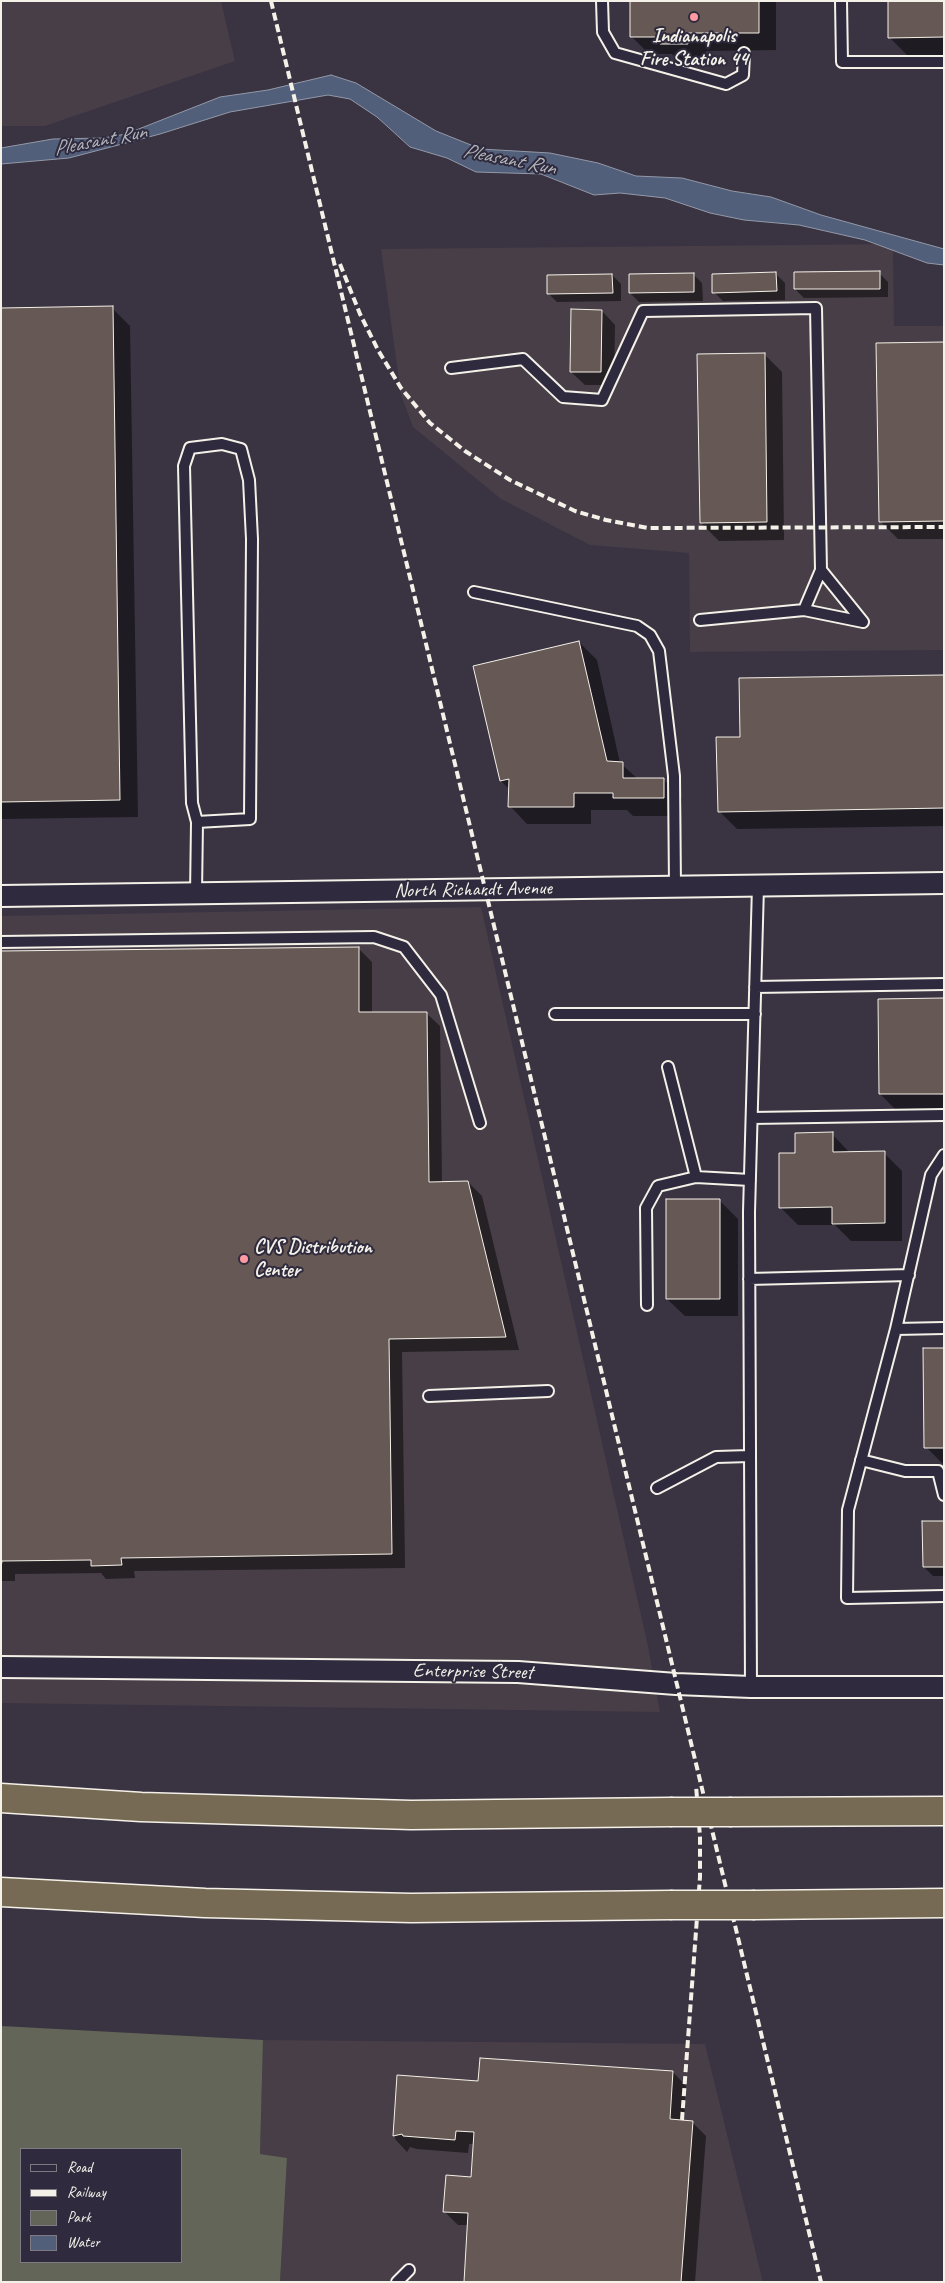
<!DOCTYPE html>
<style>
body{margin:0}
#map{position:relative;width:945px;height:2283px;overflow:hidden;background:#3a3342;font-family:Caveat,sans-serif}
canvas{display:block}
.frame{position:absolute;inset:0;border:2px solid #f4f1e8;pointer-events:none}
.legend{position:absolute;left:20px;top:2148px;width:162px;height:115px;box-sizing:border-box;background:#2f2a3d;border:1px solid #7e7a81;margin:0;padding:6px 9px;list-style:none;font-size:15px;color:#f4f1e8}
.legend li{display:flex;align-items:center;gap:10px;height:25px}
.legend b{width:25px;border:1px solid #7e7a81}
</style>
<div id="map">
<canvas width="945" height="2283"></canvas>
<div class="frame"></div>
<ul class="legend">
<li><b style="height:6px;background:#2f2a3d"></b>Road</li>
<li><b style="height:6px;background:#f4f1e8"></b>Railway</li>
<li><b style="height:14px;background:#626557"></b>Park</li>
<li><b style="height:14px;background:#525f7b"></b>Water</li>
</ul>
</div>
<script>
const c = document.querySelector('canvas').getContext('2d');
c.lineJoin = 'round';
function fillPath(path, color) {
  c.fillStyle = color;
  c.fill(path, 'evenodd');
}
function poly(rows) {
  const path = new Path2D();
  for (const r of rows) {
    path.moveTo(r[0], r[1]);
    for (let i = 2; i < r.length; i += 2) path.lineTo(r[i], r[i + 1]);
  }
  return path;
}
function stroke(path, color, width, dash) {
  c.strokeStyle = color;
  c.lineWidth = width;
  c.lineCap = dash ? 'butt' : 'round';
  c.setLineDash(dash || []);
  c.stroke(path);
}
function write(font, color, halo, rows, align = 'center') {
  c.font = font + ' Caveat,sans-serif';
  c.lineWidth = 4;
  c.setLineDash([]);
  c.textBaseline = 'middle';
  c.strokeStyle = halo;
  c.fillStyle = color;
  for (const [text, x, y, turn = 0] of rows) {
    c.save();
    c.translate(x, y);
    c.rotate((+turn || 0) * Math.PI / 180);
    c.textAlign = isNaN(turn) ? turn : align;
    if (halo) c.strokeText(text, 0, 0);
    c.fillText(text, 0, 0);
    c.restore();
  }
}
fillPath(poly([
 [1,1,221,1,235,61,45,126,1,126],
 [893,244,894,326,944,326,944,650,690,652,689,553,590,545,501,499,413,427,401,395,381,249],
 [481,907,648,1646,660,1712,1,1703,1,916],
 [263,2040,705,2044,763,2282,280,2282,287,2159,260,2154]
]), '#473e47');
fillPath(poly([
 [1,2026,263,2040,260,2154,287,2158,280,2282,1,2282],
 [21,2149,181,2149,181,2262,21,2262]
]), '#626557');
const water = poly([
 [331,75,356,83,436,131,481,149,550,153,598,163,636,176,682,178,732,191,771,197,821,215,944,249,944,265,927,263,865,240,799,225,744,220,710,213,665,198,620,193,594,195,541,174,476,172,447,158,410,147,377,117,350,99,328,95,230,112,160,134,69,158,1,164,1,148,53,139,103,138,126,134,220,97,268,90,331,75]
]);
fillPath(water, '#525f7b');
stroke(water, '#9399a7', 1);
fillPath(poly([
 [631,1,776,1,776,50,706,51,706,62,680,62,672,54,649,54,631,36],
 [944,1,944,55,908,56,890,38],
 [879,273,888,282,888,297,804,298,795,289],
 [693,274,702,283,703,301,639,302,630,293],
 [776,274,785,283,785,300,723,301,714,292],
 [612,275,621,284,621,301,557,302,548,293],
 [112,308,130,326,138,817,1,819,1,309],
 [602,311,615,325,614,385,585,385,571,372],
 [944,344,944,539,898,539,880,521],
 [764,354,782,372,784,540,719,541,701,523],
 [579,642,597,660,620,763,639,780,664,780,682,798,681,816,633,816,627,810,591,810,591,824,527,824,510,806,510,790,501,781],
 [944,677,944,826,737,829,719,811,742,738],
 [358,948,372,962,372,1013,426,1013,440,1026,442,1183,468,1182,482,1196,519,1350,402,1352,405,1568,134,1571,135,1578,106,1579,101,1573,15,1574,15,1581,1,1581,1,953],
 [944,999,944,1112,898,1112,880,1094],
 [832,1134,850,1153,884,1153,902,1171,902,1241,851,1241,835,1225,798,1225,780,1207],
 [720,1201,738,1219,738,1316,685,1316,667,1299],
 [944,1349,944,1465,926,1447],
 [944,1522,944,1576,933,1576,924,1567],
 [673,2072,686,2086,684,2121,692,2122,706,2136,695,2282,465,2282,469,2225,458,2225,444,2211,472,2178,475,2144,469,2144,468,2153,417,2149,410,2147,407,2152,395,2139,399,2076,479,2082]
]), '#0007');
const building = poly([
 [630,1,759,1,759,33,688,33,688,44,660,44,660,37,630,37,630,1],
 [888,1,944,1,944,37,888,38,888,1],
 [880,271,880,289,794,289,794,272,880,271],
 [776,272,777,291,712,293,712,274,776,272],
 [694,273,694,292,629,293,629,274,694,273],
 [612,274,613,293,547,294,547,275,612,274],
 [113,306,120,800,1,802,1,308,113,306],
 [571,309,602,310,601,372,570,372,571,309],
 [944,342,944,521,879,522,876,343,944,342],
 [765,353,767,522,700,523,697,354,765,353],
 [579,641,607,761,623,762,623,778,664,778,664,798,613,798,613,793,574,793,574,807,508,807,509,779,500,781,473,666,579,641],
 [944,675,944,808,718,812,716,737,740,737,739,678,944,675],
 [359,947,359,1012,427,1012,429,1182,468,1181,506,1337,389,1339,392,1554,121,1558,122,1565,91,1566,91,1560,2,1561,1,1568,1,951,359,947],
 [944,998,944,1094,879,1094,878,999,944,998],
 [833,1132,833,1152,885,1151,885,1223,832,1224,832,1207,779,1208,779,1153,795,1153,795,1133,833,1132],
 [666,1199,720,1199,720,1299,666,1299,666,1199],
 [923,1348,944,1348,944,1448,924,1448,923,1348],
 [922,1521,944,1521,944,1567,923,1567,922,1521],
 [480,2058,673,2071,670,2119,693,2121,681,2282,464,2282,468,2213,443,2212,446,2175,471,2177,474,2132,456,2131,455,2140,403,2136,402,2134,393,2136,397,2075,478,2081,480,2058]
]);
fillPath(building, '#665854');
stroke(building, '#f4f1e8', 1);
const service = poly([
 [602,1,603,32,615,53,726,84,743,75,744,53],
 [841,1,842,62,944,62],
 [451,368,523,359,563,397,602,400,643,311,816,308,821,570,863,622],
 [821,570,804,610,863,622],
 [474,592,637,626,650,635,659,651,674,776,675,887],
 [700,620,804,610],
 [196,894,197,822,250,819,252,539,249,480,241,449,222,444,190,448,184,466,192,803,197,822],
 [1,942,374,937,404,947,441,995,480,1123],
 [755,987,944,984],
 [555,1014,755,1014],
 [668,1067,696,1177,750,1180],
 [752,1118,944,1115],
 [749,1279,909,1275],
 [647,1305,646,1208,658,1186,696,1177],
 [944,1328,896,1329,848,1510,847,1598,944,1596],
 [896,1329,931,1175,944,1155],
 [429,1396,548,1391],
 [861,1460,905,1471,938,1471,944,1495],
 [657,1488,716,1457,750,1456],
 [751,1687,749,1212,758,886],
 [397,2282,409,2270]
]);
const minor = poly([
 [1,896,944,883],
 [1,1667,518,1672,676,1684,751,1687,944,1687]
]);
const motorway = poly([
 [1,1798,141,1807,411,1815,670,1812],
 [732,1812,944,1811],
 [1,1892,205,1903,411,1908,670,1905],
 [755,1905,944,1903]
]);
stroke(service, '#f4f1e8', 14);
stroke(minor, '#f4f1e8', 24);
stroke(motorway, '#f4f1e8', 31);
stroke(service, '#2f2a3d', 10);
stroke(minor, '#2f2a3d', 20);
stroke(motorway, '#776a54', 28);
stroke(poly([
 [271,1,821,2282],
 [340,264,360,314,378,350,401,388,430,423,465,451,510,480,575,511,606,520,648,528,944,527],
 [682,2120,700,1877,700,1837,696,1785]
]), '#f4f1e8', 4, [8, 4]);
const motorwayBridge = poly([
 [670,1812,732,1812],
 [670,1905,755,1905]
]);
stroke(motorwayBridge, '#f4f1e8', 31, []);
stroke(motorwayBridge, '#776a54', 28);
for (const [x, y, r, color] of [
 [694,17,5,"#ff9aa2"],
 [244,1259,5,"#ff9aa2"]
]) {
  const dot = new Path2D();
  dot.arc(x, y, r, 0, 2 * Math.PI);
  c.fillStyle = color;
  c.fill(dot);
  stroke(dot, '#2f2a3d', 2);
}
write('bold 20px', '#f4f1e8', '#2f2a3d', [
 ["Indianapolis",694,37],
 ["Fire Station 44",694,60],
 ["CVS Distribution",254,1248,"left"],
 ["Center",254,1271,"left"]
]);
write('20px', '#f4f1e8', '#2f2a3d', [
 ["North Richardt Avenue",473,890,-1],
 ["Enterprise Street",473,1672,1]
]);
write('italic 21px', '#b3b7bc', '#2f2a3d', [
 ["Pleasant Run",100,141,-11],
 ["Pleasant Run",509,160,11]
]);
</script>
